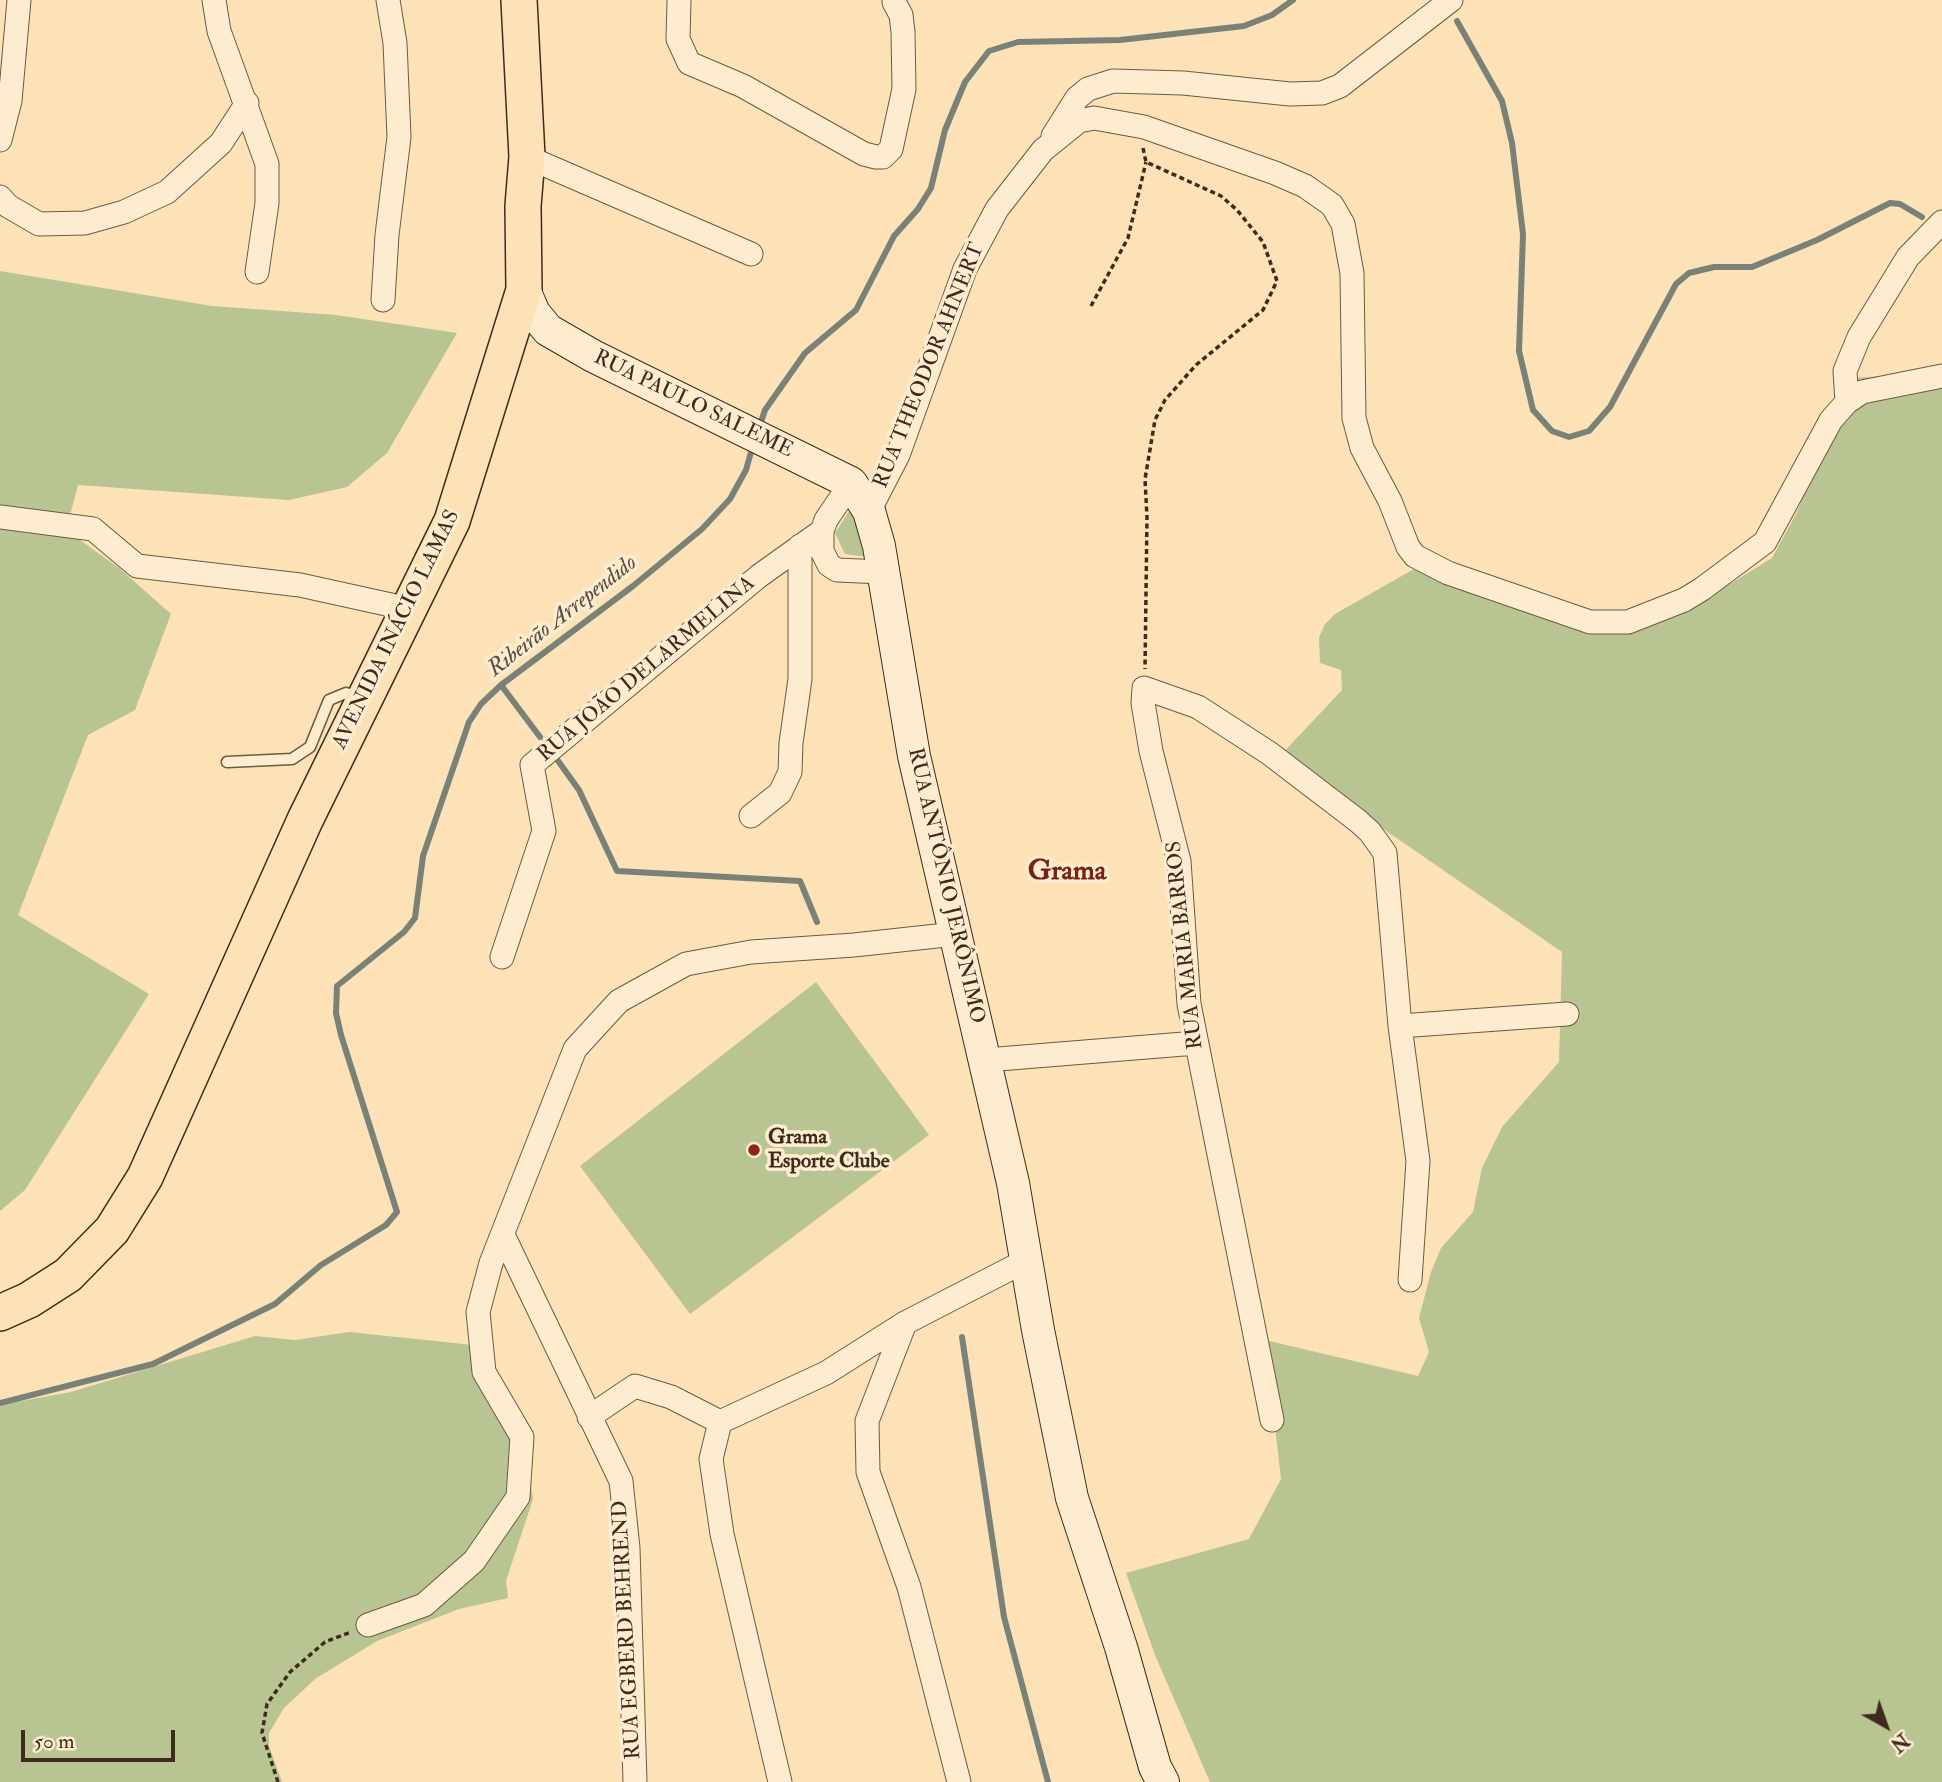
<!DOCTYPE html>
<meta charset="utf-8">
<style>
body{margin:0}
#map{position:relative;width:1942px;height:1782px;overflow:hidden;background:#fce2b6;font-family:"IM FELL Double Pica",serif}
canvas{display:block}
.north{position:absolute;left:1851px;top:1691px;width:70px;height:70px;-webkit-text-stroke:5px #fdecd0;paint-order:stroke;rotate:140deg;font-size:19px;font-weight:700;line-height:28px;text-align:center;color:#3f2b1c}
.north::after{content:'';display:block;margin:auto;width:24px;height:32px;background:#3f2b1c;clip-path:polygon(50% 0,100% 100%,50% 72%,0 100%)}
.scale{position:absolute;left:21px;top:1730px;width:154px;height:32px;box-sizing:border-box;border:4px solid #3f2b1c;border-top:0;padding-left:9px;font-size:21px;line-height:24px;white-space:nowrap;color:#3f2b1c;-webkit-text-stroke:5px #fdecd0;paint-order:stroke}
</style>
<div id="map">
<canvas width="1942" height="1782"></canvas>
<div class="north">N</div>
<div class="scale">50 m</div>
</div>
<script>
const c = document.querySelector('canvas').getContext('2d');
c.lineJoin = 'round';
function fillPath(path, color) {
  c.fillStyle = color;
  c.fill(path, 'evenodd');
}
function poly(rows) {
  const path = new Path2D();
  for (const r of rows) {
    path.moveTo(r[0], r[1]);
    for (let i = 2; i < r.length; i += 2) path.lineTo(r[i], r[i + 1]);
  }
  return path;
}
function stroke(path, color, width, dash) {
  c.strokeStyle = color;
  c.lineWidth = width;
  c.lineCap = dash ? 'butt' : 'round';
  c.setLineDash(dash || []);
  c.stroke(path);
}
function write(font, color, halo, rows, align = 'center') {
  c.font = font + ' "IM FELL Double Pica",serif';
  c.lineWidth = 7;
  c.setLineDash([]);
  c.textBaseline = 'middle';
  c.strokeStyle = halo;
  c.fillStyle = color;
  for (const [text, x, y, turn = 0] of rows) {
    c.save();
    c.translate(x, y);
    c.rotate((+turn || 0) * Math.PI / 180);
    c.textAlign = isNaN(turn) ? turn : align;
    if (halo) c.strokeText(text, 0, 0);
    c.fillText(text, 0, 0);
    c.restore();
  }
}
fillPath(poly([
 [0,271,212,306,336,315,457,333,387,453,347,487,289,500,78,485,66,530,119,568,171,614,135,710,88,735,18,915,149,994,25,1190,0,1211],
 [1942,373,1942,1782,1210,1782,1155,1655,1126,1573,1249,1539,1281,1479,1265,1340,1418,1376,1429,1352,1419,1318,1431,1272,1441,1248,1473,1212,1482,1168,1502,1127,1559,1062,1562,952,1279,757,1342,690,1341,670,1320,663,1319,637,1325,624,1335,614,1421,565,1623,631,1712,595,1772,558,1796,514,1825,445,1849,378],
 [851,508,867,557,845,554,835,533],
 [816,982,929,1135,690,1314,580,1166],
 [349,1332,473,1345,530,1478,533,1499,506,1581,508,1598,459,1609,377,1641,315,1679,284,1708,269,1733,269,1746,282,1782,0,1782,0,1405,71,1392,255,1336,295,1340]
]), '#b9c493');
stroke(poly([
 [1457,21,1502,101,1512,143,1523,234,1519,351,1533,410,1552,431,1569,437,1589,431,1610,407,1676,284,1689,273,1714,267,1752,267,1817,240,1890,203,1900,204,1922,217],
 [759,428,765,410,805,353,856,310,894,236,918,209,931,188,945,130,965,82,989,51,1018,42,1120,40,1244,26,1272,15,1293,0],
 [501,685,540,737],
 [556,758,579,790,617,871,800,881,817,922],
 [962,1337,1004,1617,1048,1782],
 [0,1403,153,1364,275,1304,321,1265,386,1225,397,1212,341,1035,336,1013,337,986,404,932,415,918,423,856,469,722,481,704,501,685,633,586,702,529,730,499,746,470,753,445]
]), '#7a8278', 6);
const lane = poly([
 [227,762,292,759,310,747,329,700,346,693,359,696]
]);
const street = poly([
 [214,0,219,31,267,164,267,203,257,272],
 [679,0,678,39,689,63,743,86,864,154,876,157,883,157,891,149,904,89,903,32,901,15,894,2],
 [1053,136,1077,98,1088,89,1113,81,1183,83,1290,94,1322,93,1340,86,1451,0],
 [0,140,10,101,19,0],
 [527,157,751,254],
 [0,197,8,206,39,224,85,223,124,212,167,192,221,143,247,103],
 [383,300,387,235,399,137,395,43,388,0],
 [1847,402,1845,371,1859,337,1908,257,1942,222],
 [851,483,826,520,822,531,822,551,829,565,837,570,883,572],
 [869,511,898,455,965,269,997,209,1043,150,1079,121,1094,118,1144,127,1275,173,1305,186,1332,205,1343,224,1352,273,1354,418,1362,448,1390,501,1408,547,1415,556,1448,573,1590,622,1628,622,1684,600,1702,589,1765,542,1831,420,1847,402,1862,392,1942,376],
 [0,517,93,529,137,566,300,585,409,609],
 [751,816,780,793,790,772,791,743,800,679,800,546],
 [502,957,544,831,532,765,759,576,822,531],
 [1400,1026,1567,1014],
 [986,1060,1196,1043],
 [504,1237,621,1481,628,1548,635,1782],
 [905,1323,867,1421,868,1472,909,1587,959,1782],
 [589,1417,635,1386,671,1397,720,1422,826,1373,905,1323,1029,1259],
 [1272,1420,1189,1004,1179,861,1151,751,1143,703,1144,688,1198,707,1269,753,1358,821,1370,832,1385,853,1400,1026,1418,1161,1410,1280],
 [720,1422,711,1459,722,1534,780,1782],
 [368,1625,424,1605,474,1561,518,1497,522,1437,484,1372,478,1312,491,1263,575,1049,619,1001,686,964,751,952,854,945,955,934]
]);
const secondary = poly([
 [524,290,534,313,548,330,593,356,851,483,869,511,879,546,914,756,1013,1183,1038,1330,1072,1498,1121,1647,1155,1767,1163,1782]
]);
const primary = poly([
 [0,1313,29,1300,68,1275,112,1230,145,1177,305,820,452,521,524,290,523,206,527,157,519,0]
]);
stroke(lane, '#6e5942', 13);
stroke(street, '#6e5942', 25);
stroke(secondary, '#3f2b1c', 34);
stroke(primary, '#3f2b1c', 38);
stroke(poly([
 [1143,148,1146,162,1221,196,1237,210,1263,242,1277,281,1263,310,1196,365,1165,400,1155,420,1145,479,1147,517,1145,669],
 [1091,306,1128,238,1146,162],
 [278,1782,262,1733,267,1704,290,1672,325,1642,351,1632]
]), '#3f2b1c', 3.5, [5, 3.5]);
stroke(lane, '#fdecd0', 10);
stroke(street, '#fdecd0', 23);
stroke(secondary, '#fdecd0', 32);
stroke(primary, '#fce2b6', 35);
for (const [x, y, r, color] of [
 [754,1150,7,"#8f2418"]
]) {
  const dot = new Path2D();
  dot.arc(x, y, r, 0, 2 * Math.PI);
  c.fillStyle = color;
  c.fill(dot);
  stroke(dot, '#fdecd0', 2.5);
}
write('21px', '#3f2b1c', '#fdecd0', [
 ["RUA THEODOR AHNERT",930,366,-68],
 ["RUA PAULO SALEME",693,405,26],
 ["AVENIDA INÁCIO LAMAS",397,630,-64],
 ["RUA JOÃO DELARMELINA",647,670,-40],
 ["RUA ANTÔNIO JERÔNIMO",945,886,77],
 ["RUA MARIA BARROS",1186,945,-96],
 ["RUA EGBERD BEHREND",628,1630,-93]
]);
write('bold 21px', '#3f2b1c', '#fdecd0', [
 ["Grama",768,1138],
 ["Esporte Clube",768,1162]
], 'left');
write('italic 23px', '#584f42', '#fdecd0', [
 ["Ribeirão Arrependido",563,617,-38]
]);
write('bold 28px', '#7a1f14', '#fdecd0', [
 ["Grama",1067,873]
]);
</script>
